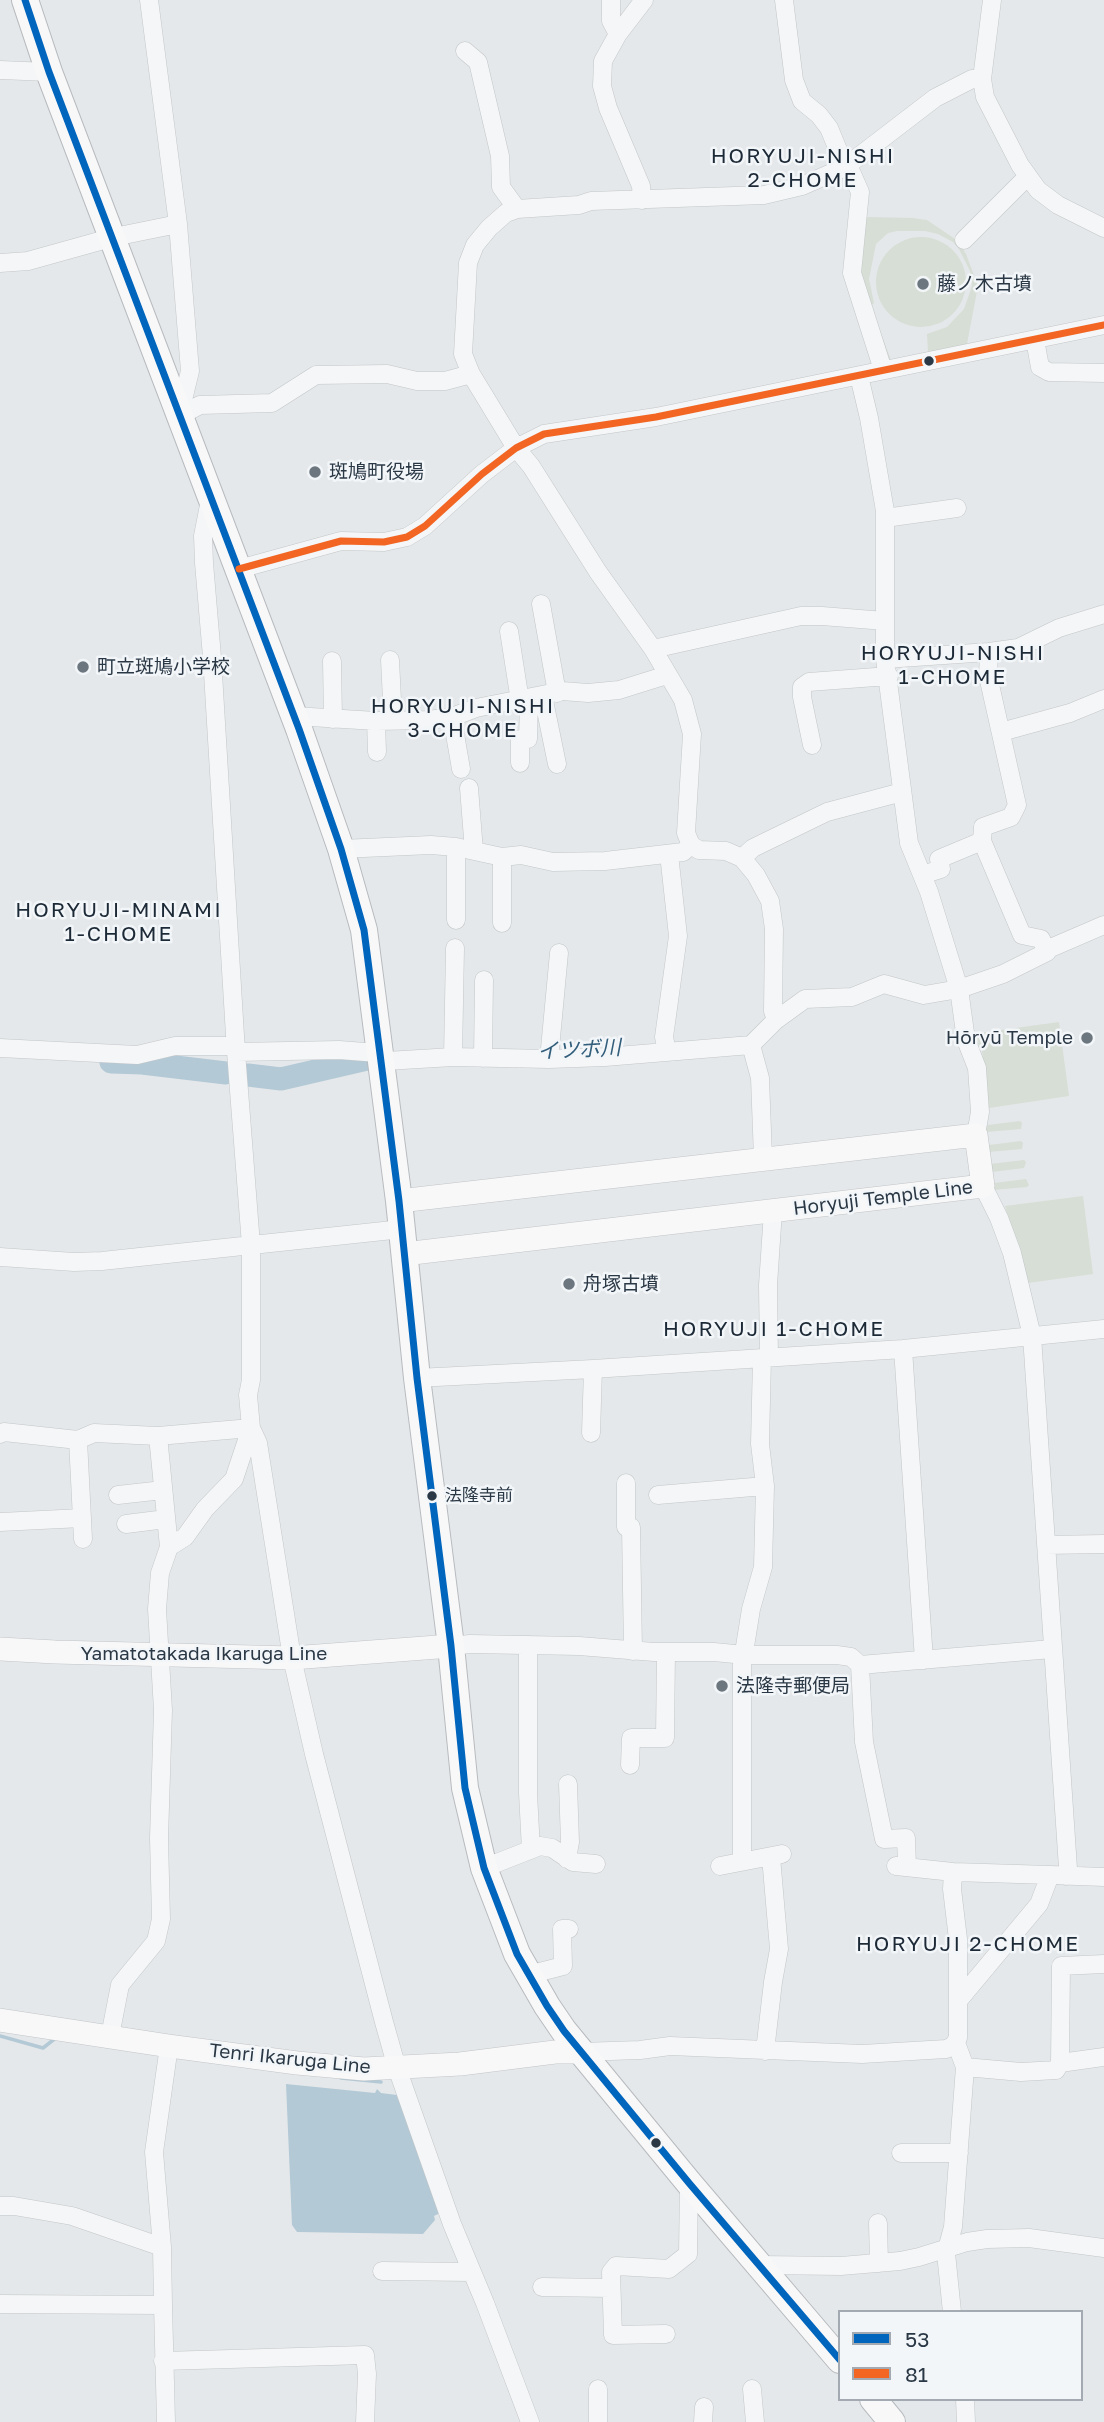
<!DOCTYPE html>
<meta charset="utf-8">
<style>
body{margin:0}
#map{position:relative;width:1104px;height:2422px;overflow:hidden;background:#e5e8ea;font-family:"Golos Text",sans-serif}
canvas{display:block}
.legend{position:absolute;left:838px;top:2310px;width:245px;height:91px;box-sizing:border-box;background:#f3f6f9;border:2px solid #a3aab1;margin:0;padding:9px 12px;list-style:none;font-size:21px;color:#2a3845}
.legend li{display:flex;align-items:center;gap:14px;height:35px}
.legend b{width:35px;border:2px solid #a3aab1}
</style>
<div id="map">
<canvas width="1104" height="2422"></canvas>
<ul class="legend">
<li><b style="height:9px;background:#0065bd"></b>53</li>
<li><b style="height:9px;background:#f26522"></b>81</li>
</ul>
</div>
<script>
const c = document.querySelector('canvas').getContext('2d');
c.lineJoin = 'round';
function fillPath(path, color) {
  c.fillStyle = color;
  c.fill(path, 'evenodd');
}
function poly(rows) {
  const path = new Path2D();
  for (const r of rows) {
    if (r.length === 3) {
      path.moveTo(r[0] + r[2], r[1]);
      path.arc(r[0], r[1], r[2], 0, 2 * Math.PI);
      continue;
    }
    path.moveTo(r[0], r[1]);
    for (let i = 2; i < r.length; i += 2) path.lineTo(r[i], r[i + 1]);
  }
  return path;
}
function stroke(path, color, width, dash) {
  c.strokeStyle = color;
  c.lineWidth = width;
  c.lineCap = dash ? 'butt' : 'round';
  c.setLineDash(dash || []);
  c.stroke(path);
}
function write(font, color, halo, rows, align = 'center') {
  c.font = font + ' "Golos Text","Noto Sans JP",sans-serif';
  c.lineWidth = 5;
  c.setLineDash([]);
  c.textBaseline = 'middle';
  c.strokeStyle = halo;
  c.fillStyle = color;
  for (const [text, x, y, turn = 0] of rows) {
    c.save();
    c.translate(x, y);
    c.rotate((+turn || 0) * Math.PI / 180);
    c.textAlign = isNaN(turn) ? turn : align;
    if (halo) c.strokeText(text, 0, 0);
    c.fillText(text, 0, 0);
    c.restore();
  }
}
fillPath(poly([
 [865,217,913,218,927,220,958,241,966,254,978,286,966,349,919,357,918,354,928,352,927,334,947,327,964,309,972,286,970,271,959,249,953,242,938,234,925,231,897,231,888,233,876,244,869,279,874,303,871,306,892,363,888,364,858,273],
 [921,282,45],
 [1059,1022,1069,1096,989,1108,982,1051,972,1034],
 [1020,1121,1022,1123,1021,1129,986,1132,985,1128,988,1125],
 [1021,1141,1023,1143,1022,1149,988,1152,989,1145],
 [1024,1160,1026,1162,1024,1168,992,1172,990,1164],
 [1026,1179,1029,1185,1027,1187,993,1190,994,1183],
 [1083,1196,1093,1274,1028,1283,1005,1206],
 [569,1284,8]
]), '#d7ded5');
fillPath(poly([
 [286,2084,375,2093,377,2089,381,2093,397,2095,440,2213,434,2216,435,2220,423,2234,297,2232,292,2225]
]), '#b3c9d6');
stroke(poly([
 [0,2036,43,2048,57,2037],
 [341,2078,381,2082]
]), '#b3c9d6', 3.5);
stroke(poly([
 [111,1062,142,1063,226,1073],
 [248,1075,281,1079,367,1059]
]), '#b3c9d6', 23);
const minor = poly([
 [149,0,178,224,190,371,179,416],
 [611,0,611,21,618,34],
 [784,0,794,80,802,101,819,115,829,128,845,167],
 [992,0,982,79,985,97,1020,165,1038,190,1058,205,1104,228],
 [465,51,478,62,500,156,501,187,517,209],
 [0,70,49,72],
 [848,165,860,192,852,273,883,370],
 [642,200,641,186,608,108,602,86,603,61,618,34,644,0],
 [964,240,1028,176],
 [0,263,28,261,114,237,178,224],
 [1035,340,1040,367,1049,372,1104,373],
 [859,376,869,418,885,511,885,659,909,843,929,892,959,989,966,1040,977,1068,980,1112,976,1135],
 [179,416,200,405,272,403,316,375,387,374,417,381,445,381,471,374],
 [210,500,203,536,204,563,212,657,236,1052,251,1245,251,1380,248,1395,251,1428,258,1443,292,1658,314,1754,384,2022,397,2068,452,2224,485,2303,530,2422],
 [885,518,957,508],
 [239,569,341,541,384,542,407,537,425,526,482,474,516,448,544,434,656,417,1104,325],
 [541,604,557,693],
 [509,631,520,701],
 [653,649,801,616,822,616,885,621],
 [885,659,989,652,1018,648,1059,628,1104,614],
 [390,660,393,720],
 [332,661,333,719],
 [543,696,557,764],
 [294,716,376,721,428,720,452,717,476,708,562,691,588,693,619,690,667,675],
 [452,717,461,769],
 [376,721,377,752],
 [1001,732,1070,713,1104,699],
 [812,745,802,697,802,687,809,682,889,676],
 [520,763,520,739,528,739,529,699],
 [469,788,474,851],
 [456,847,456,920],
 [341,849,431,845,456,847,502,857,521,855,553,862,605,861,683,852,691,845],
 [742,858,753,848,827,812,902,792],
 [922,875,941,869,939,859,982,841],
 [502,923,502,857],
 [1046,950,1104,925],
 [776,1020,773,1011,774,929,770,901,756,875,742,858,726,851,699,850,691,845,686,833,692,734,683,700,653,649,598,572,531,466,516,448,471,374,463,354,468,263,475,245,489,228,506,213,517,209,579,205,591,201,764,195,802,186,845,167,935,98,972,79,982,79],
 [751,1045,760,1078,763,1158],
 [0,1048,137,1055,175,1046,235,1046],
 [236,1052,339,1050,378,1053],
 [667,1052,664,1037,678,936,669,854],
 [453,1057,455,948],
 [483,1058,484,980],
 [549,1059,559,953],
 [386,1061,453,1057,549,1059,605,1057,751,1045,776,1020,805,999,852,997,884,984,924,995,959,989,1003,974,1047,952,1041,939,1022,935,982,841,983,827,1011,817,1017,805,988,676,989,652],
 [983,1186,999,1218,1012,1253,1032,1336,1068,1868,1066,1876],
 [0,1257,74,1262,102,1261,402,1229],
 [903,1349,924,1660],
 [769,1357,768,1285,773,1211],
 [417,1378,593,1369,903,1349,1104,1329],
 [591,1433,593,1369],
 [0,1434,4,1432,78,1440,94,1433,158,1436,251,1428,234,1479,205,1509,185,1537,169,1547,160,1573,157,1609,163,1710,159,1838,161,1919,156,1941,120,1985,110,2036],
 [158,1436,169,1547],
 [78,1440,83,1539],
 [626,1483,626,1527,631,1527,633,1651],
 [118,1495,163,1490],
 [658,1495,765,1486],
 [0,1522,82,1518],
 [126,1524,166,1519],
 [1046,1545,1104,1544],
 [528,1645,528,1793,531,1850],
 [451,1646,470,1644,579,1646,654,1652,714,1652,745,1655,837,1655,851,1657,860,1665,864,1742,884,1839,906,1838,907,1866],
 [860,1665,1052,1649],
 [630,1765,631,1738,665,1738,666,1652],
 [567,1859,570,1842,568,1784],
 [742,1860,742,1665,751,1609,763,1567,765,1486,760,1444,762,1358],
 [720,1866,782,1854],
 [896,1866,953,1872,1050,1875],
 [484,1868,540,1846,552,1848,573,1862,596,1864],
 [953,1872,952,1889,958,1939,958,2001],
 [528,1975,563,1966,562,1929,569,1929],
 [765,2051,773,1982,779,1949,771,1857],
 [581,2052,640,2050,670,2046,862,2054,946,2049,953,2046,958,2038,958,2001,1039,1904,1050,1875,1104,1877],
 [1060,2063,1104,2057],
 [965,2067,1021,2072,1056,2070,1060,2063,1061,1966,1104,1964],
 [901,2153,959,2153],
 [0,2206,14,2206,72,2216,162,2247],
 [878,2223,879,2263],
 [760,2265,841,2266,900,2261,919,2257,967,2242,987,2239,1029,2238,1104,2248],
 [382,2271,472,2272],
 [542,2287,611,2288],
 [0,2304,163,2305,162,2247,154,2152,169,2046],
 [163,2305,166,2422],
 [952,2312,946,2253,953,2227,965,2067,956,2043],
 [666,2334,613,2335,611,2272,616,2266,669,2269,688,2254,689,2183],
 [163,2361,365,2355,367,2374,365,2422],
 [598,2389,598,2422],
 [752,2389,755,2422],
 [965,2399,966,2422],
 [703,2422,704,2407]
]);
const major = poly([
 [399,1201,976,1135,983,1186,404,1254],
 [0,1649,55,1652,292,1658,451,1646],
 [0,2020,169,2046,297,2063,364,2069,460,2064,555,2052,581,2052]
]);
const highway = poly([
 [25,0,49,72,299,729,341,849,364,930,399,1201,417,1378,451,1646,465,1788,484,1868,517,1954,547,2006,564,2031,689,2183,840,2360],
 [873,2399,892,2422]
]);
stroke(minor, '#c3c6c8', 19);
stroke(major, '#c1c5c8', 24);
stroke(highway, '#b7bbbf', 28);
stroke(minor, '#f4f6f7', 18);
stroke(major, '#f8f8f8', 23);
stroke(highway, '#f8f8f8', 26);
stroke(poly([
 [25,0,49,72,299,729,341,849,364,930,399,1201,417,1378,451,1646,465,1788,484,1868,517,1954,547,2006,564,2031,689,2183,840,2360]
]), '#0065bd', 7);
stroke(poly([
 [239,569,341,541,384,542,407,537,425,526,482,474,516,448,544,434,656,417,1104,325]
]), '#f26522', 7);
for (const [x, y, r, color] of [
 [923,284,7,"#6b767f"],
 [929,361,6,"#2a3845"],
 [315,472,7,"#6b767f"],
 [83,667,7,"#6b767f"],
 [1087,1038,7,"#6b767f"],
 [569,1284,7,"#6b767f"],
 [432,1496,6,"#2a3845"],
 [722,1686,7,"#6b767f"],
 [656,2143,6,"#2a3845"]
]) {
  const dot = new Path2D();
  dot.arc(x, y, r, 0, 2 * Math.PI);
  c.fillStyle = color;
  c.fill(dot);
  stroke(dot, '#f3f6f9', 2.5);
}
write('17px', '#2a3845', '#f3f6f9', [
 ["法隆寺前",445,1496]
], 'left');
write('19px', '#2a3845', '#f3f6f9', [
 ["藤ノ木古墳",937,284],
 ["斑鳩町役場",329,472],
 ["町立斑鳩小学校",97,667],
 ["Hōryū Temple",1073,1038,"right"],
 ["舟塚古墳",583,1284],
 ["法隆寺郵便局",736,1686]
], 'left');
write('19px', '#2a3845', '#f3f6f9', [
 ["Horyuji Temple Line",883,1198,-7],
 ["Yamatotakada Ikaruga Line",204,1654],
 ["Tenri Ikaruga Line",290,2059,6]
]);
c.letterSpacing = '2px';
write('21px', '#1c2936', '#f3f6f9', [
 ["HORYUJI-NISHI",803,156],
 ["2-CHOME",803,180],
 ["HORYUJI-NISHI",953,653],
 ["1-CHOME",953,677],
 ["HORYUJI-NISHI",463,706],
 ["3-CHOME",463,730],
 ["HORYUJI-MINAMI",119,910],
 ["1-CHOME",119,934],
 ["HORYUJI 1-CHOME",774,1329],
 ["HORYUJI 2-CHOME",968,1944]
]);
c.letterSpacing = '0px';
write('italic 21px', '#325e7b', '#f3f6f9', [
 ["イツボ川",579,1050,-3]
]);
</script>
